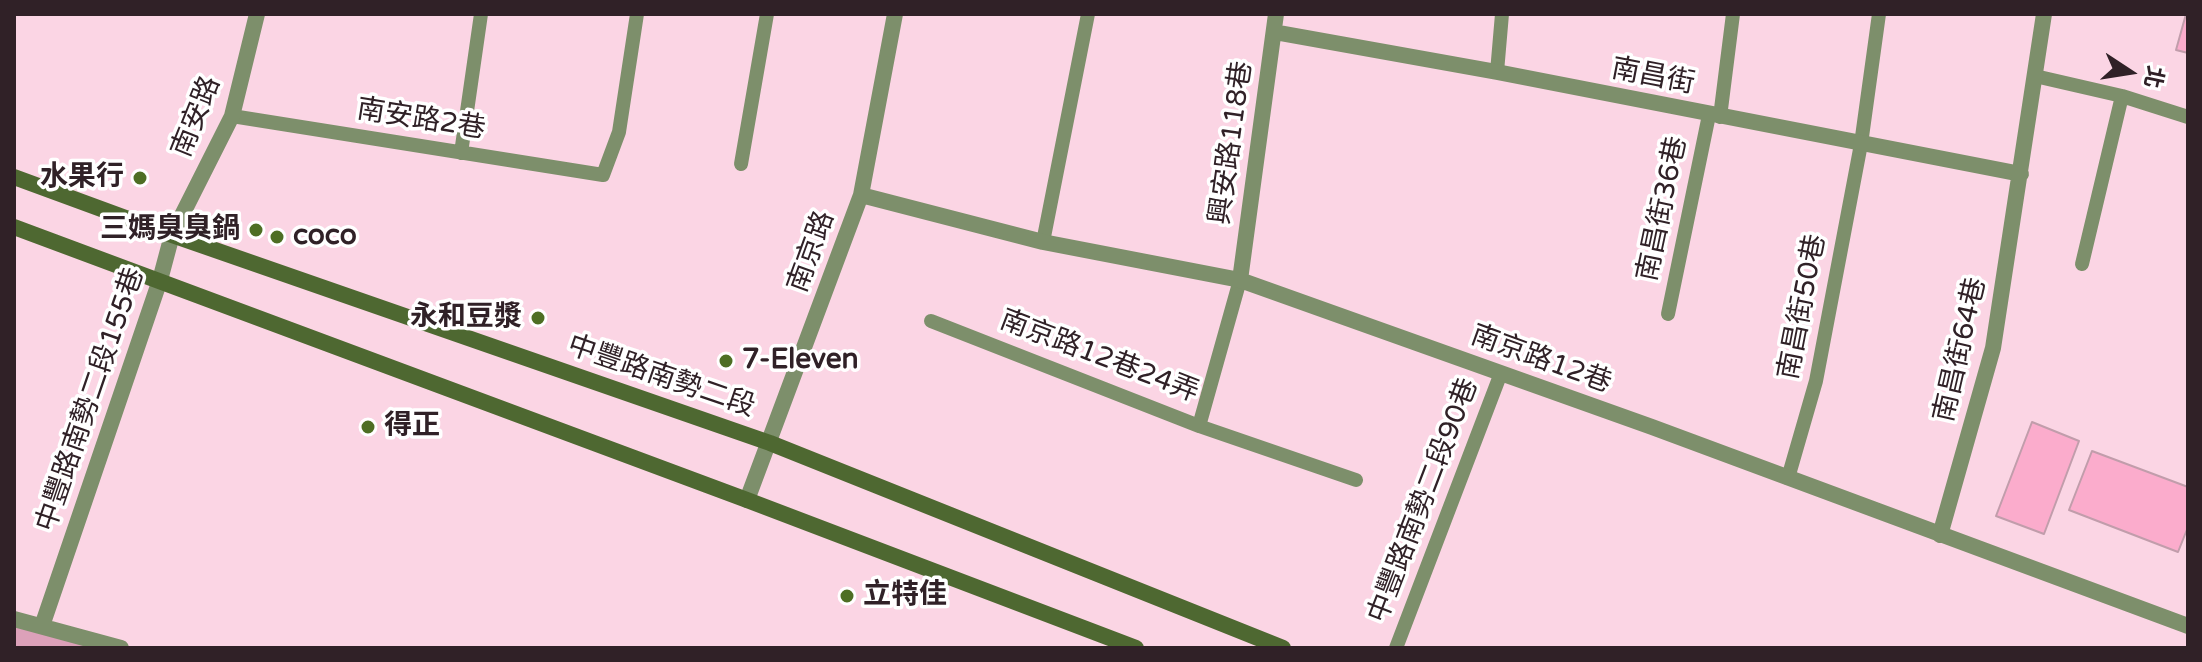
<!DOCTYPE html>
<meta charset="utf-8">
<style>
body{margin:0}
#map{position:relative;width:2202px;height:662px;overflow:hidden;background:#fbd5e4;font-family:"Varela Round","Noto Sans TC",sans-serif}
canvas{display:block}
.frame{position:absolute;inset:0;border:16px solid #302127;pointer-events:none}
.north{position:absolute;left:2090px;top:32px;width:80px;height:80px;-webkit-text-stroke:6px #fff;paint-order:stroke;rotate:102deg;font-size:22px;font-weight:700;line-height:32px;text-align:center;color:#302127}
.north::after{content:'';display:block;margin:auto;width:28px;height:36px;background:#302127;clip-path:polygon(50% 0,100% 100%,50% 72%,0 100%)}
</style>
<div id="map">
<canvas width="2202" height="662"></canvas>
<div class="frame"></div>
<div class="north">北</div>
</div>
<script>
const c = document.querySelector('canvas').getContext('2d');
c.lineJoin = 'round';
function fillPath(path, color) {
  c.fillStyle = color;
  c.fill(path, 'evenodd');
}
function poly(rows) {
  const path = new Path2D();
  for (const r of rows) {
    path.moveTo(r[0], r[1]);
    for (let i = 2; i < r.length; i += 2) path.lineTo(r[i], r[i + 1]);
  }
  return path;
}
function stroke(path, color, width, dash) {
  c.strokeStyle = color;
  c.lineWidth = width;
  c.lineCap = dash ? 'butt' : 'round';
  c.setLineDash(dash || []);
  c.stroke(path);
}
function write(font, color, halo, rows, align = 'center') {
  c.font = font + ' "Varela Round","Noto Sans TC",sans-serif';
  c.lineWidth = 7;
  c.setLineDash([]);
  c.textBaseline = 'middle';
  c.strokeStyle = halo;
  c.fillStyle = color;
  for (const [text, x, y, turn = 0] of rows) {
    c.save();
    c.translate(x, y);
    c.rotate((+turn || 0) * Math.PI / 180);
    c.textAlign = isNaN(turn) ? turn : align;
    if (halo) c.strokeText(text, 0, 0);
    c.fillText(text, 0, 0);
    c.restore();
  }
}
fillPath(poly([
 [14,621,117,648,14,648]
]), '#dca1b9');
const building = poly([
 [2186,14,2188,14,2188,53,2176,50,2186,14],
 [2032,422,2079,441,2044,534,1996,516,2032,422],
 [2092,451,2188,487,2188,527,2178,552,2069,510,2092,451]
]);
fillPath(building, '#fbaccc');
stroke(building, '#c19dab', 2);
stroke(poly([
 [1497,72,1502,14],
 [2035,76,2122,96,2188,117],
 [232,116,603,175,619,132,637,14],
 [1720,117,1733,14],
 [461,153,481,14],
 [741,164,767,14],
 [1043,242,1088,14],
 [2082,264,2122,96],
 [1668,314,1709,115],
 [931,321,1199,426,1240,280],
 [1199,426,1356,480],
 [1788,478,1816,381,1861,144,1879,14],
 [1396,648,1501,373]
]), '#7d8f6b', 14);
stroke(poly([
 [1274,32,1497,72,2021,174],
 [861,195,1043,242,1240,280,1652,427,2188,626],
 [1240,280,1276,14],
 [747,500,861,195,895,14],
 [1940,535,1993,348,2044,14],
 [14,619,121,648],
 [42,626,160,280,172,235,232,116,257,14]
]), '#7d8f6b', 16);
stroke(poly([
 [14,177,172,235,770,443,1283,648],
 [14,227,747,500,1136,648]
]), '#4e6831', 16);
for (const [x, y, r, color] of [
 [140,178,8,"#4e6e24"],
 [256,230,8,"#4e6e24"],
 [277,237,8,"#4e6e24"],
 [538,318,8,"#4e6e24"],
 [726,361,8,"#4e6e24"],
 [368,427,8,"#4e6e24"],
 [847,596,8,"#4e6e24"]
]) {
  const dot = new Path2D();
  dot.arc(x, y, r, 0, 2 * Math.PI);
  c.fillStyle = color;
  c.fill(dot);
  stroke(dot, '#fff', 3);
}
write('28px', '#302127', '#fff', [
 ["南昌街",1653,77,11],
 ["南安路",197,117,-68],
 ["南安路2巷",421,120,9],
 ["興安路118巷",1232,143,-82],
 ["南昌街36巷",1663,209,-78],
 ["南京路",812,252,-70],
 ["南昌街50巷",1803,307,-79],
 ["南昌街64巷",1961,350,-77],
 ["南京路12巷24弄",1099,357,21],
 ["南京路12巷",1541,360,20],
 ["中豐路南勢二段",661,377,19],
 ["中豐路南勢二段155巷",91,400,-71],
 ["中豐路南勢二段90巷",1424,501,-69]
]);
write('bold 28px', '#302127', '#fff', [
 ["水果行",124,178,"right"],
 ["三媽臭臭鍋",240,230,"right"],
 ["coco",293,237],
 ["永和豆漿",522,318,"right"],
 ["7-Eleven",742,361],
 ["得正",384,427],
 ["立特佳",863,596]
], 'left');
</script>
